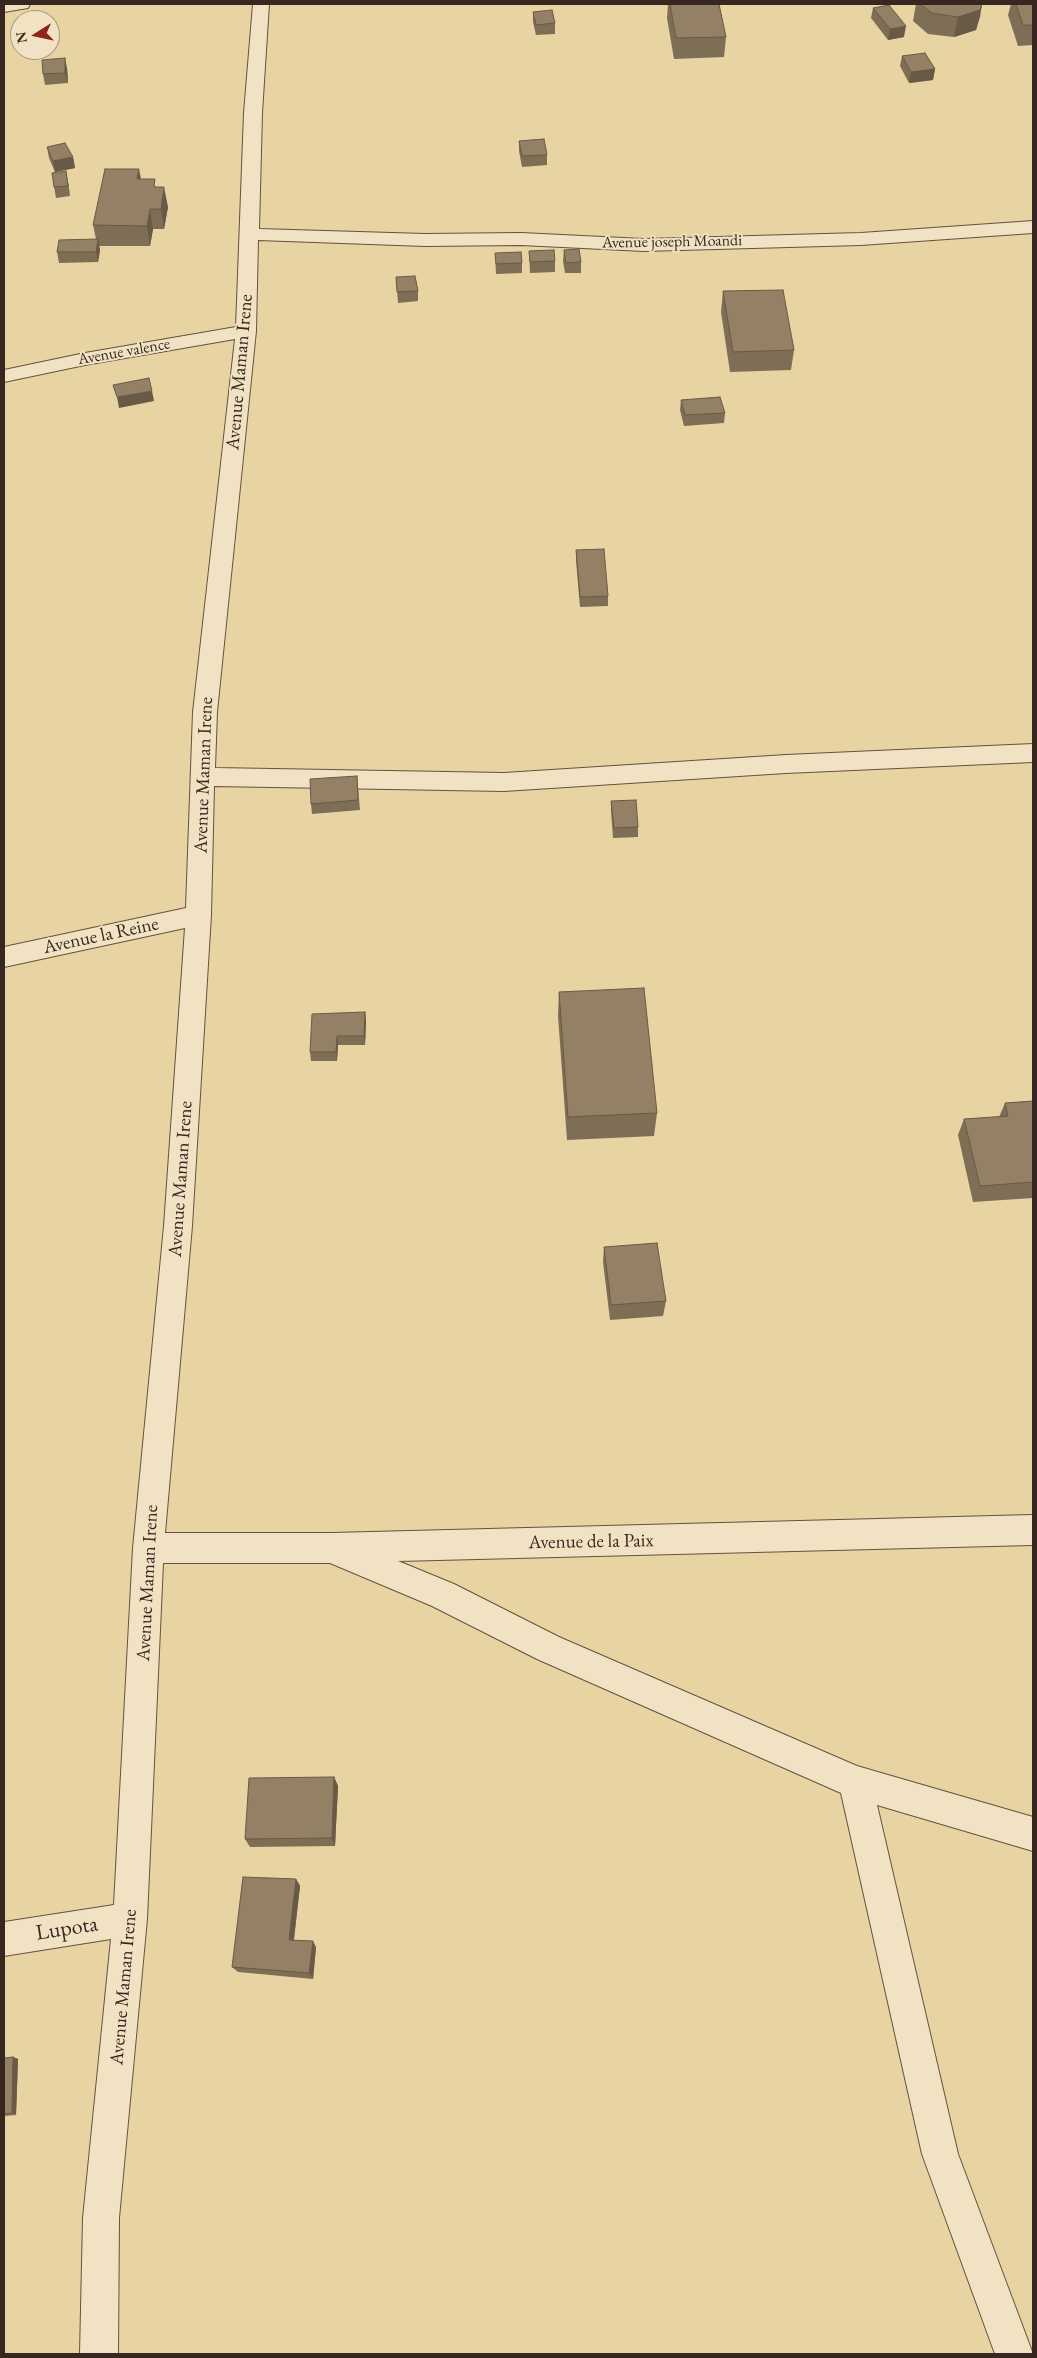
<!DOCTYPE html>
<style>
body{margin:0}
#map{position:relative;width:1037px;height:2358px;overflow:hidden;background:#e8d3a2;font-family:"EB Garamond",serif}
canvas{display:block}
.frame{position:absolute;inset:0;border:5px solid #382720;pointer-events:none}
.north{position:absolute;left:10px;top:10px;width:50px;height:50px;box-sizing:border-box;background:#f0e2c3;border:1px solid #a69782;border-radius:50%;rotate:260deg;font-size:14px;font-weight:700;line-height:20px;text-align:center;color:#382720}
.north::after{content:'';display:block;margin:auto;width:18px;height:22px;background:#8f2418;clip-path:polygon(50% 0,100% 100%,50% 72%,0 100%)}
</style>
<div id="map">
<canvas width="1037" height="2358"></canvas>
<div class="frame"></div>
<div class="north">N</div>
</div>
<script>
const c = document.querySelector('canvas').getContext('2d');
c.lineJoin = 'round';
function poly(rows) {
  const path = new Path2D();
  for (const r of rows) {
    path.moveTo(r[0], r[1]);
    for (let i = 2; i < r.length; i += 2) path.lineTo(r[i], r[i + 1]);
  }
  return path;
}
function stroke(path, color, width, dash) {
  c.strokeStyle = color;
  c.lineWidth = width;
  c.lineCap = dash ? 'butt' : 'round';
  c.setLineDash(dash || []);
  c.stroke(path);
}
function fillPath(path, color) {
  c.fillStyle = color;
  c.fill(path, 'evenodd');
}
function write(font, color, halo, rows, align = 'center') {
  c.font = font + ' "EB Garamond",serif';
  c.lineWidth = 4;
  c.setLineDash([]);
  c.textBaseline = 'middle';
  c.strokeStyle = halo;
  c.fillStyle = color;
  for (const [text, x, y, turn = 0] of rows) {
    c.save();
    c.translate(x, y);
    c.rotate((+turn || 0) * Math.PI / 180);
    c.textAlign = isNaN(turn) ? turn : align;
    if (halo) c.strokeText(text, 0, 0);
    c.fillText(text, 0, 0);
    c.restore();
  }
}
const minor = poly([
 [4,4,30,4,28,8,4,12,4,4],
 [253,4,269,4,262,113,259,229,425,234,521,233,644,239,861,233,1033,221,1033,233,861,245,644,251,521,245,425,246,258,240,256,331,217,712,215,768,504,773,786,755,1033,744,1033,762,786,773,504,791,214,786,211,915,192,1226,165,1533,332,1533,1033,1515,1033,1545,398,1561,454,1584,559,1637,857,1766,1033,1817,1033,1851,877,1805,958,2154,1033,2354,995,2354,922,2154,841,1793,537,1659,432,1606,330,1563,163,1563,147,1919,119,2218,118,2354,80,2354,83,2218,111,1939,4,1956,4,1922,114,1905,133,1548,164,1226,185,928,4,967,4,947,186,908,193,712,235,339,85,365,4,382,4,370,85,353,236,327,244,113,253,4]
]);
stroke(minor, '#645240', 2);
fillPath(minor, '#f0e2c3');
fillPath(poly([
 [668,4,719,4,726,37,724,57,674,59,667,18],
 [916,4,982,4,976,30,954,37,928,34,913,21],
 [1011,4,1033,4,1033,45,1018,46,1008,15],
 [873,8,904,37,888,40,871,18],
 [533,12,555,23,555,34,536,35,533,22],
 [902,56,935,69,933,80,909,83,900,66],
 [67,68,68,83,45,85,43,74],
 [519,141,547,155,547,165,522,167,519,151],
 [47,147,73,157,75,168,55,172,49,158],
 [141,179,156,187,168,207,164,229,153,229,150,246,99,246,100,250,98,262,59,263,57,252,96,239,93,225],
 [68,182,70,196,56,198,54,187],
 [564,250,581,262,581,273,565,273,563,261],
 [529,251,555,261,555,272,530,273],
 [495,253,522,263,522,273,496,274],
 [396,277,418,291,418,301,398,303],
 [723,291,794,350,791,370,730,372,721,312],
 [681,400,725,413,724,423,684,426,680,410],
 [576,550,608,596,608,606,580,607,576,560],
 [357,776,360,810,312,814,311,804],
 [611,801,638,827,638,837,613,838,611,811],
 [559,992,657,1113,654,1136,567,1140,558,1016],
 [365,1012,366,1021,365,1045,338,1045,337,1061,311,1061,310,1052],
 [1033,1101,1033,1198,973,1202,958,1135,964,1119,999,1117,1005,1103],
 [604,1247,666,1301,663,1316,610,1320,603,1262],
 [334,1777,338,1786,335,1846,250,1847,245,1839],
 [296,1879,300,1886,294,1940,316,1947,313,1979,238,1972,232,1967],
 [13,2057,18,2059,16,2115,4,2116,4,2058]
]), '#7f6e56');
fillPath(poly([
 [982,4,980,17,976,30,954,37,958,17],
 [906,26,904,37,888,40,890,29],
 [65,58,67,68,68,83,65,73],
 [935,69,933,80,909,83,911,72],
 [73,157,75,168,55,172,53,161],
 [139,169,143,189,137,179],
 [66,171,68,182,70,196,68,186],
 [164,187,168,207,164,229,161,209],
 [150,209,153,229,150,246,147,226],
 [98,239,100,250,98,262,96,252],
 [152,391,154,401,119,408,117,397],
 [365,1012,366,1021,365,1045,364,1036],
 [337,1036,338,1045,337,1061,336,1052],
 [334,1777,338,1786,335,1846,332,1838],
 [296,1879,300,1886,293,1946,289,1940],
 [313,1941,316,1947,313,1979,309,1973],
 [13,2057,18,2059,16,2115,12,2113]
]), '#685a46');
const building = poly([
 [670,4,719,4,726,37,676,38,670,4],
 [920,4,982,4,980,10,958,17,932,13,920,4],
 [1016,4,1033,4,1033,25,1023,25,1016,4],
 [889,5,906,26,890,29,873,8,889,5],
 [552,10,555,23,536,25,533,12,552,10],
 [925,53,935,69,911,72,902,56,925,53],
 [65,58,65,73,43,74,42,60,65,58],
 [544,139,547,155,522,156,519,141,544,139],
 [65,143,73,157,53,161,47,147,65,143],
 [105,169,139,169,137,179,155,179,154,187,164,187,161,209,150,209,147,226,93,225,105,169],
 [66,171,68,186,54,187,52,173,66,171],
 [98,239,96,252,57,252,59,240,98,239],
 [579,249,581,262,566,263,564,250,579,249],
 [554,250,555,261,530,262,529,251,554,250],
 [521,252,522,263,496,264,495,253,521,252],
 [415,276,418,291,397,292,396,277,415,276],
 [783,290,794,350,733,352,723,291,783,290],
 [149,378,152,391,117,397,113,385,149,378],
 [720,397,725,413,685,415,681,400,720,397],
 [604,549,608,596,580,597,576,550,604,549],
 [357,776,358,800,311,804,310,779,357,776],
 [636,800,638,827,614,828,611,801,636,800],
 [644,988,657,1113,568,1117,559,992,644,988],
 [365,1012,364,1036,337,1036,336,1052,310,1052,312,1014,365,1012],
 [1033,1101,1033,1182,980,1186,964,1119,1008,1116,1005,1103,1033,1101],
 [657,1243,666,1301,611,1305,604,1247,657,1243],
 [334,1777,332,1838,245,1839,249,1778,334,1777],
 [243,1877,296,1879,289,1940,313,1941,309,1973,232,1967,243,1877],
 [13,2057,12,2113,4,2114,4,2058,13,2057]
]);
fillPath(building, '#948064');
stroke(building, '#685a46', 1);
write('16px', '#382720', '#f0e2c3', [
 ["Avenue joseph Moandi",672,242,-1],
 ["Avenue valence",124,352,-10]
]);
write('19px', '#382720', '#f0e2c3', [
 ["Avenue Maman Irene",240,372,-85],
 ["Avenue Maman Irene",204,775,-88],
 ["Avenue la Reine",101,936,-12],
 ["Avenue Maman Irene",181,1179,-86],
 ["Avenue de la Paix",591,1542,-1],
 ["Avenue Maman Irene",148,1583,-87],
 ["Avenue Maman Irene",124,1987,-85]
]);
write('22px', '#382720', '#f0e2c3', [
 ["Lupota",67,1929,-9]
]);
</script>
